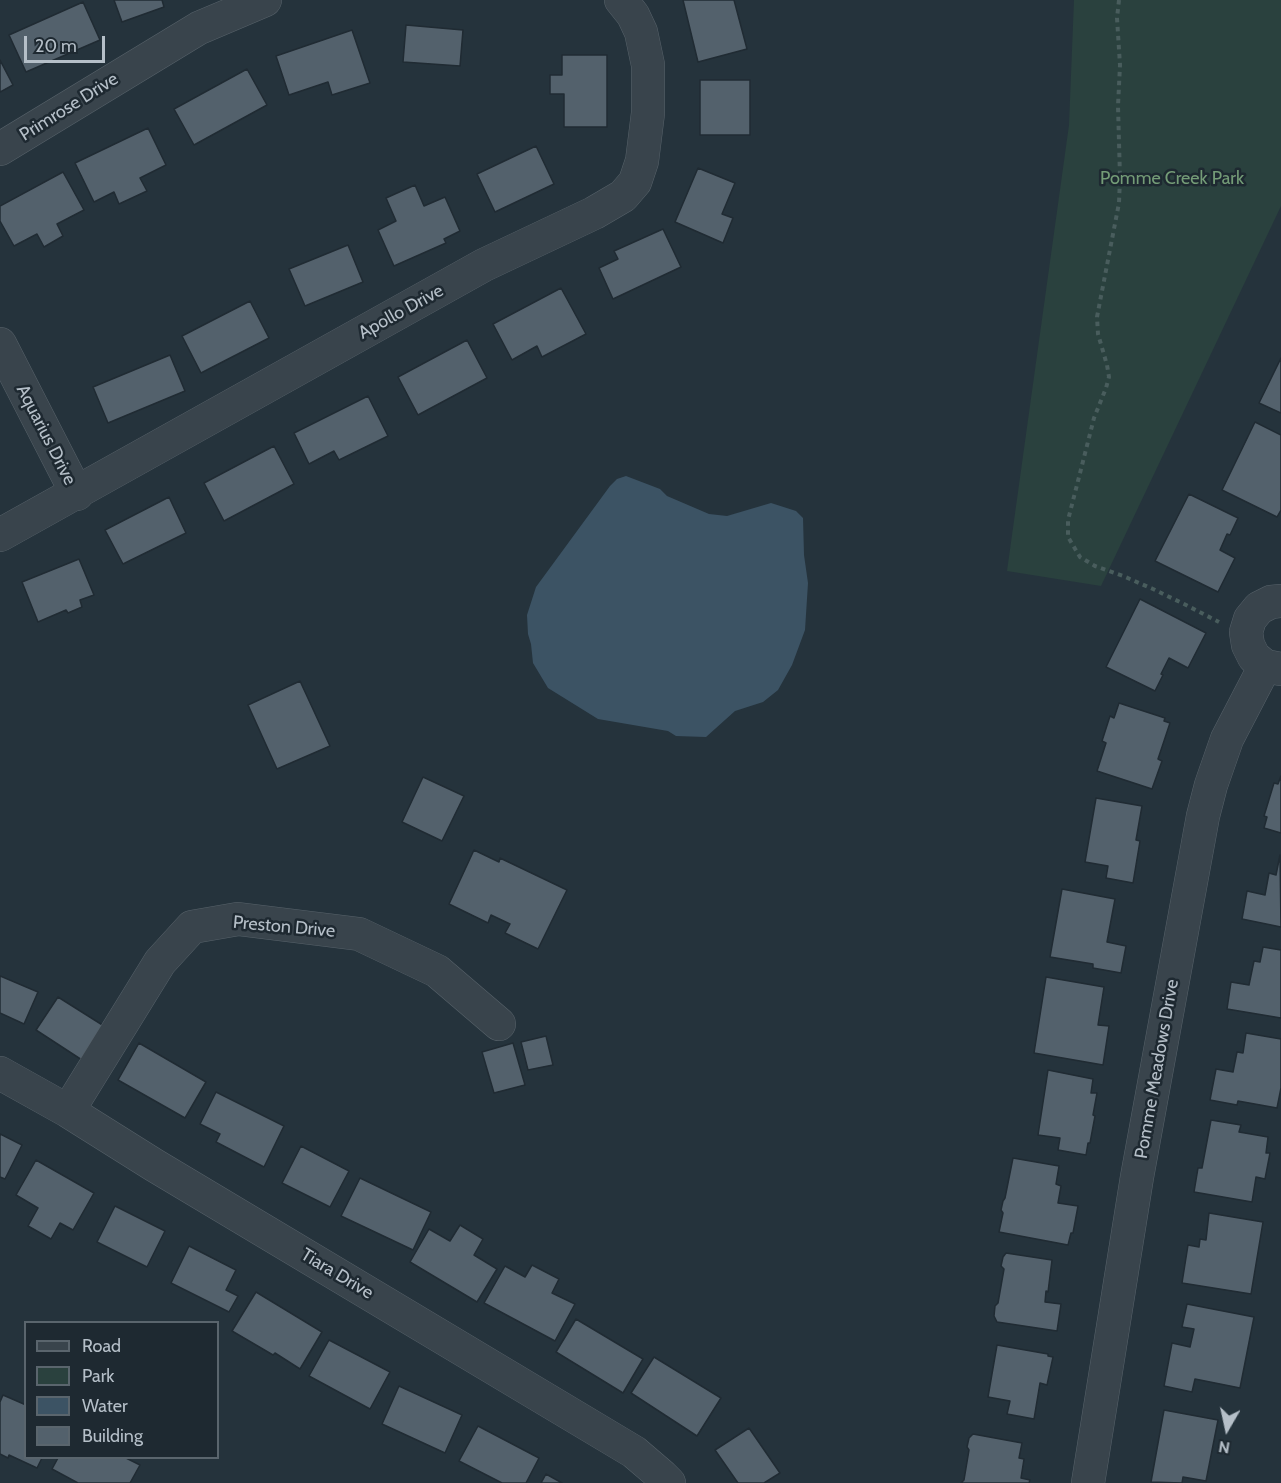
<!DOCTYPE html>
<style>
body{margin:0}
#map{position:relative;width:1281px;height:1483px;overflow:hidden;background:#25333c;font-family:Cabin,sans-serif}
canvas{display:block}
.legend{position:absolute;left:24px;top:1321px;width:195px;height:138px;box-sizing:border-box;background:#1e2931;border:2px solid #5a656d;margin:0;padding:8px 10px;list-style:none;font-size:18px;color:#b5bfc8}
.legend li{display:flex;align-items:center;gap:12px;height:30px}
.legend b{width:30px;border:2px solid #5a656d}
.north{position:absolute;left:1197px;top:1399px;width:60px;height:60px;-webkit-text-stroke:4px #1e2931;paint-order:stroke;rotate:189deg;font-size:16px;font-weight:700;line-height:24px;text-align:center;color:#b5bfc8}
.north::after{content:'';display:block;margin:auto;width:21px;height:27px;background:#b5bfc8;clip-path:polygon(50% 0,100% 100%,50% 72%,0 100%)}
.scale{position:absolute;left:24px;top:36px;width:81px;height:27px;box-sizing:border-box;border:3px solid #b5bfc8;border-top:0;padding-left:8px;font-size:18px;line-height:21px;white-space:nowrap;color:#b5bfc8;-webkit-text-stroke:4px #1e2931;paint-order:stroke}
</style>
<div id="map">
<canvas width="1281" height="1483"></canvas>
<ul class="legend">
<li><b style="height:8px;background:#39444c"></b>Road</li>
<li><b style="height:16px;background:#2a413e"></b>Park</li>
<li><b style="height:16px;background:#3c5364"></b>Water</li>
<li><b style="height:16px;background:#53616c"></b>Building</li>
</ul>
<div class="north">N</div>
<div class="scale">20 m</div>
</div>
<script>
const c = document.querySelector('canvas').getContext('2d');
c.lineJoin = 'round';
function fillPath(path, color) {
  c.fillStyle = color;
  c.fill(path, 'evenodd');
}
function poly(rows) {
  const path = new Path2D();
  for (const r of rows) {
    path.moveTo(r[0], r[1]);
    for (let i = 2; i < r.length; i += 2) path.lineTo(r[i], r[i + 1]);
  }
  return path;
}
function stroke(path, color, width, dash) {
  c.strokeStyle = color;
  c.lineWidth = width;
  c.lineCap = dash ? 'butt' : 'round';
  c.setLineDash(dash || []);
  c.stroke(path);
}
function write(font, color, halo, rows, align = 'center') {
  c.font = font + ' Cabin,sans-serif';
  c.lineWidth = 5;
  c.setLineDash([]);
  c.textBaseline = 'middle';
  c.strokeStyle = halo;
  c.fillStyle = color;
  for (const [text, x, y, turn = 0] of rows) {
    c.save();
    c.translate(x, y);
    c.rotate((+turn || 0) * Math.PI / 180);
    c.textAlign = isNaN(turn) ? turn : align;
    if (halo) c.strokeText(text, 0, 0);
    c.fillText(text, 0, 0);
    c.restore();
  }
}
fillPath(poly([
 [1074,0,1281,0,1281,206,1101,586,1007,571,1069,125]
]), '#2a413e');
fillPath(poly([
 [626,476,660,489,667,496,709,514,727,516,771,503,796,511,803,518,804,555,808,583,805,630,792,665,778,690,763,702,735,711,706,737,676,736,668,731,598,719,548,688,533,663,531,644,528,634,527,615,536,587,610,486,617,479]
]), '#3c5364');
const building = poly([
 [114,0,162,0,164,7,122,22,114,0],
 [683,0,734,0,747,49,698,62,683,0],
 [83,2,100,40,26,72,9,35,83,2],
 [406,25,463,30,460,66,403,62,406,25],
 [352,30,370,83,332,95,328,82,289,95,276,56,352,30],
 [562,55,607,55,607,127,564,127,564,94,550,94,550,75,562,75,562,55],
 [0,60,13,85,0,92,0,60],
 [247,69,267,105,194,145,174,109,247,69],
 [700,80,750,80,750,135,700,135,700,80],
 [148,128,166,165,140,178,147,191,119,204,114,192,94,202,75,163,148,128],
 [536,146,554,184,495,212,477,174,536,146],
 [698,168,735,183,722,214,733,218,723,243,675,222,698,168],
 [63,172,84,210,57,224,63,236,44,247,37,234,14,246,0,221,0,206,63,172],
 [415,185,424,206,445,197,460,231,444,239,446,243,394,266,378,230,396,221,386,198,415,185],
 [663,229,681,267,613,299,599,268,618,259,614,251,663,229],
 [348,245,363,282,305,306,289,269,348,245],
 [561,288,586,334,542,357,537,346,512,360,493,324,561,288],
 [250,301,269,338,201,373,182,336,250,301],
 [467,340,487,378,418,415,398,377,467,340],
 [170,355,185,391,108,423,93,387,170,355],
 [1281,358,1281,413,1259,403,1281,358],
 [368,396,388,436,339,460,334,451,309,464,294,433,368,396],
 [1255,422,1281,435,1281,510,1277,517,1222,490,1255,422],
 [274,446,294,484,224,521,204,483,274,446],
 [1189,494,1238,518,1230,535,1227,534,1220,550,1235,558,1218,592,1155,561,1189,494],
 [169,497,186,533,123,564,105,530,169,497],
 [79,559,94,595,80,600,82,607,68,613,66,610,38,622,22,582,79,559],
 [1140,599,1206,633,1188,668,1169,658,1161,674,1163,675,1155,691,1106,667,1140,599],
 [300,681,330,746,277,769,248,705,300,681],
 [1119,703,1165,718,1164,721,1170,723,1158,759,1162,761,1152,789,1097,771,1106,743,1102,741,1110,716,1114,718,1119,703],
 [1281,776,1281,833,1264,828,1267,817,1264,816,1274,783,1278,784,1281,776],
 [423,777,464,796,442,841,402,822,423,777],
 [1096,798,1142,806,1136,840,1140,841,1133,883,1106,878,1108,866,1085,862,1096,798],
 [474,850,499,862,500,858,567,890,538,949,505,933,510,924,491,915,488,923,449,904,474,850],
 [1280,855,1281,927,1242,919,1247,891,1265,895,1269,873,1276,875,1280,855],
 [1062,889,1115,899,1107,942,1126,946,1121,973,1093,968,1093,964,1050,957,1062,889],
 [1263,947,1281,950,1281,1018,1227,1009,1231,982,1249,985,1254,961,1260,962,1263,947],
 [0,976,38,992,24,1024,0,1013,0,976],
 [1046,977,1104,987,1098,1025,1109,1026,1103,1065,1034,1053,1046,977],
 [58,997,104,1026,82,1060,36,1030,58,997],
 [1246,1033,1281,1039,1281,1088,1277,1108,1238,1101,1237,1105,1210,1100,1216,1069,1233,1072,1237,1052,1243,1053,1246,1033],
 [546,1036,553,1065,528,1070,521,1042,546,1036],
 [139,1043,206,1082,185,1118,118,1080,139,1043],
 [513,1043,525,1085,494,1093,482,1052,513,1043],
 [1048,1070,1093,1079,1091,1093,1097,1093,1093,1115,1095,1116,1090,1143,1088,1143,1086,1155,1058,1150,1060,1138,1038,1135,1048,1070],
 [216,1092,284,1126,264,1167,216,1142,220,1134,200,1124,216,1092],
 [1211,1120,1241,1125,1239,1132,1268,1137,1266,1153,1270,1153,1265,1179,1256,1177,1252,1202,1194,1192,1198,1168,1202,1168,1211,1120],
 [0,1134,22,1145,5,1179,0,1177,0,1134],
 [301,1146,349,1171,330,1207,282,1183,301,1146],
 [1013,1158,1059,1166,1056,1184,1061,1186,1058,1203,1078,1206,1073,1233,1071,1233,1068,1245,999,1232,1003,1213,1001,1210,1003,1201,1005,1198,1013,1158],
 [36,1160,94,1193,73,1230,60,1223,51,1239,28,1226,38,1208,16,1195,36,1160],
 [360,1178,431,1212,413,1250,341,1216,360,1178],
 [115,1206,165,1231,147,1267,97,1242,115,1206],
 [1209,1213,1263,1222,1251,1294,1182,1283,1188,1245,1199,1247,1200,1239,1206,1240,1209,1213],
 [460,1225,483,1239,474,1255,497,1269,477,1302,410,1262,429,1229,450,1241,460,1225],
 [189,1246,236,1270,226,1290,238,1296,229,1312,171,1283,189,1246],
 [1006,1253,1052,1260,1048,1292,1046,1291,1045,1302,1061,1304,1057,1331,997,1322,994,1316,995,1306,998,1303,1004,1269,1001,1266,1003,1257,1006,1253],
 [532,1265,559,1279,552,1293,575,1304,555,1341,484,1303,505,1266,525,1277,532,1265],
 [256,1292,322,1332,300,1369,275,1353,273,1355,232,1331,256,1292],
 [1187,1304,1254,1317,1240,1388,1195,1379,1192,1392,1164,1386,1172,1343,1190,1347,1194,1329,1182,1327,1187,1304],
 [576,1319,643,1359,623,1393,556,1352,576,1319],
 [329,1340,390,1372,370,1409,309,1376,329,1340],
 [997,1345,1048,1354,1048,1356,1053,1357,1047,1385,1040,1383,1034,1419,1007,1414,1010,1401,988,1397,997,1345],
 [654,1357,721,1398,697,1436,631,1393,654,1357],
 [399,1386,462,1415,445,1453,382,1424,399,1386],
 [3,1395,26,1405,26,1458,42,1458,37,1468,9,1455,8,1458,0,1454,0,1402,3,1395],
 [1164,1410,1218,1420,1206,1481,1183,1477,1182,1483,1151,1482,1164,1410],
 [478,1426,539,1458,526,1483,502,1483,459,1461,478,1426],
 [749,1428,780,1473,764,1483,738,1483,715,1450,749,1428],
 [973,1434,1022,1443,1019,1458,1024,1459,1021,1478,1030,1480,1029,1483,961,1483,964,1480,969,1450,967,1447,969,1438,973,1434],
 [58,1458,126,1458,140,1465,130,1483,78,1483,52,1469,58,1458],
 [546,1474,562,1483,541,1483,546,1474]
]);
fillPath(building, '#53616c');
stroke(building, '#202b33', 1.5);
const minor = poly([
 [0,149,199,28,265,0],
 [0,344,77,494],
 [0,535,484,265,594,213,623,196,635,182,642,161,648,113,648,65,641,32,633,15,621,0],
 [1281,601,1271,602,1259,608,1250,619,1246,632,1248,645,1254,657,1265,666,1281,669],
 [0,1073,68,1111,154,1165,634,1452,662,1476,669,1483],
 [68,1111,160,962,192,927,238,919,359,934,437,971,499,1024],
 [1088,1483,1137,1177,1203,816,1211,785,1227,739,1265,666]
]);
stroke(minor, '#57626a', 34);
stroke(poly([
 [1119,0,1117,18,1120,65,1118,106,1120,178,1119,203,1097,317,1098,334,1107,365,1109,377,1106,388,1094,418,1078,481,1068,520,1068,537,1080,557,1095,566,1123,576,1153,589,1184,604,1219,622]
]), '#495d5d', 4, [4.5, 4.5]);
stroke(minor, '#39444c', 33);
write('18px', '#b5bfc8', '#1e2931', [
 ["Primrose Drive",69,107,-32],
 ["Apollo Drive",401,312,-29],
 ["Aquarius Drive",46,435,63],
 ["Preston Drive",284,927,5],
 ["Pomme Meadows Drive",1157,1069,-80],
 ["Tiara Drive",337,1274,31]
]);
write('18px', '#749c77', '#1e2931', [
 ["Pomme Creek Park",1172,179]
]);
</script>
